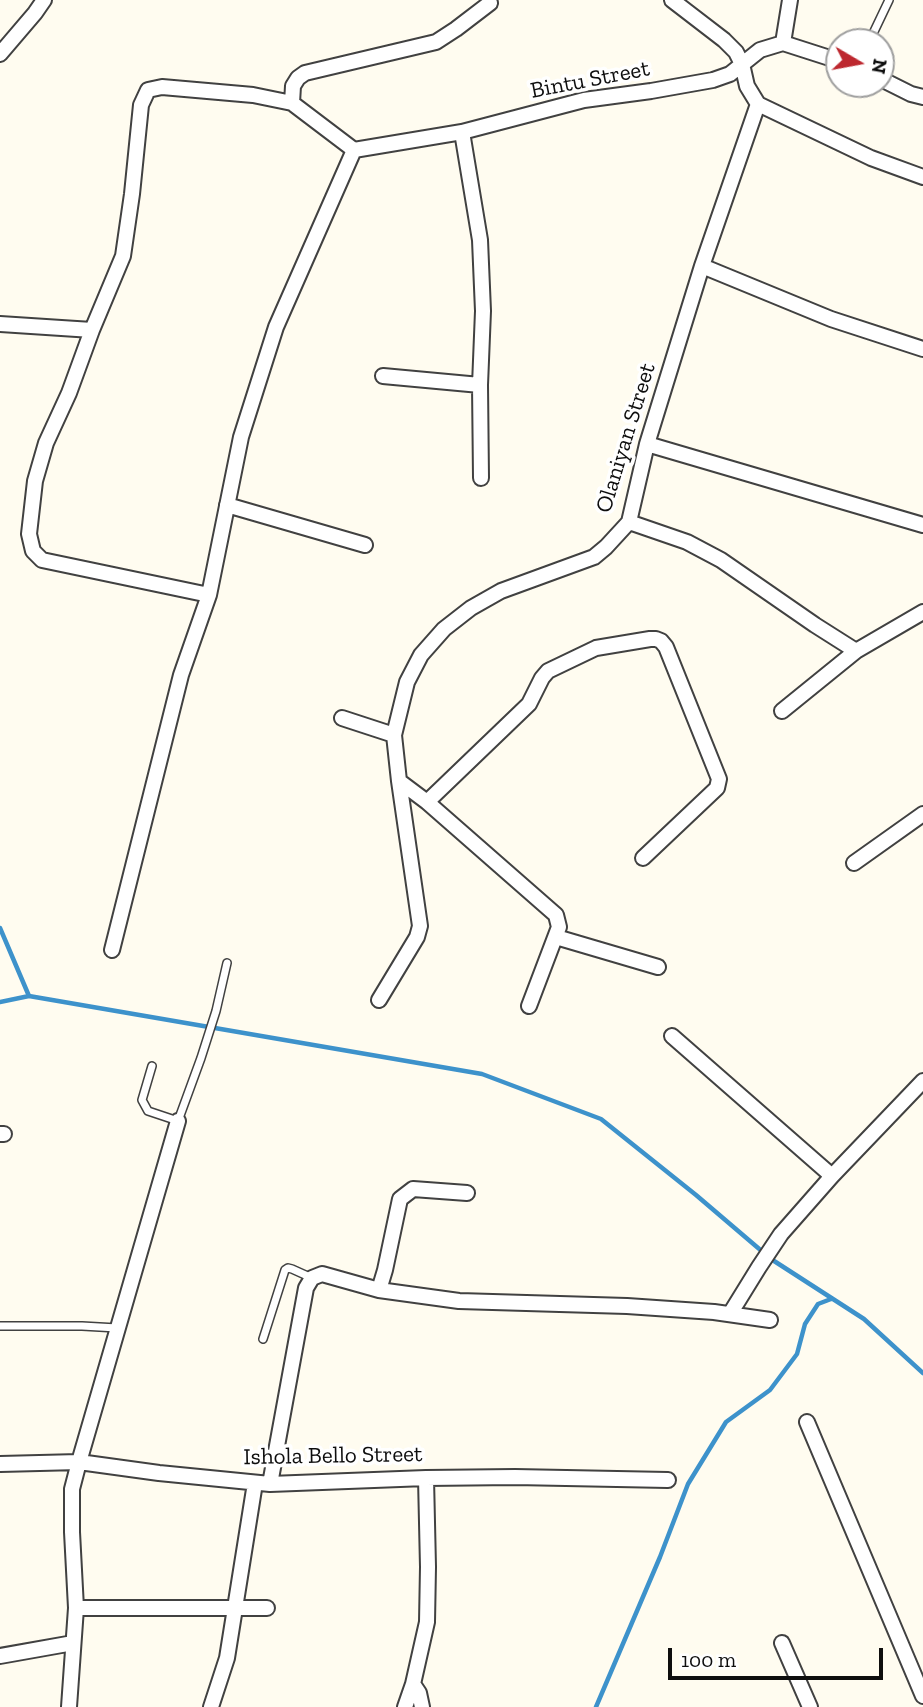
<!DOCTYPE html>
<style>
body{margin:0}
#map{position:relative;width:923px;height:1707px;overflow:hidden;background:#fffcf0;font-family:"Zilla Slab",serif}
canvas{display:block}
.north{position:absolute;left:825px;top:28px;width:70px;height:70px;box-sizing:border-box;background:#fff;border:2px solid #9f9f9f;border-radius:50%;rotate:100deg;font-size:19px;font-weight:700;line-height:28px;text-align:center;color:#0e0e0e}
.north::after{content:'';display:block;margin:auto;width:24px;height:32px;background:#bd282f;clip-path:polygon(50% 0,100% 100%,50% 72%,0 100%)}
.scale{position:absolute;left:668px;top:1648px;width:215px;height:32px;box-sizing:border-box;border:4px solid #0e0e0e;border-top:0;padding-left:9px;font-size:21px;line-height:24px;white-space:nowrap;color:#0e0e0e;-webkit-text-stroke:5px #fff;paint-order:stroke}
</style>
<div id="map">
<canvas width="923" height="1707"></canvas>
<div class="north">N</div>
<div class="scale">100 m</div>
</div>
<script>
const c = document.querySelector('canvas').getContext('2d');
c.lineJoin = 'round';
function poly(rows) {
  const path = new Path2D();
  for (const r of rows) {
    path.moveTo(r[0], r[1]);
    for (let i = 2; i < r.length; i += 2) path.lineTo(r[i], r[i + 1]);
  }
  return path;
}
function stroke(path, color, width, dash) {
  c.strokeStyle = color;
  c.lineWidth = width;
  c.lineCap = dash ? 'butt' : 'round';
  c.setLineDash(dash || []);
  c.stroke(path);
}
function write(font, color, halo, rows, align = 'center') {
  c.font = font + ' "Zilla Slab",serif';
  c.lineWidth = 7;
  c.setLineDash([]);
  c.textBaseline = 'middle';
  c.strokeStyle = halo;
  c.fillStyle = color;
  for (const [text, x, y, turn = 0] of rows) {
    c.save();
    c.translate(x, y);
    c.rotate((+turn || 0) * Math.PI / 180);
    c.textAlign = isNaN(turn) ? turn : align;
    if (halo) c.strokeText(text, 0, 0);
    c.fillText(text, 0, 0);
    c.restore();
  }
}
stroke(poly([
 [0,928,29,996],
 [0,1002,29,996,482,1074,601,1119,696,1195,771,1259,864,1319,923,1373],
 [596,1707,660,1557,688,1484,726,1422,770,1390,797,1354,805,1324,818,1304,831,1299]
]), '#3d92cb', 4.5);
const service = poly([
 [869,42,889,0],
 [152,1066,142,1100,148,1111,178,1121,201,1058,216,1011,227,963],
 [0,1326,82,1326,117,1328],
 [263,1339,285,1270,288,1268,292,1269,312,1278]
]);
const minor = poly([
 [672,0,724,40,736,52,742,64,747,86,758,104],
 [783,43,839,61],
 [0,54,35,13,44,0],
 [881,79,911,94,923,97],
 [292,103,293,86,298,78,305,73,436,42,456,29,490,3],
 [758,104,871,158,923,177],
 [462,132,480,240,483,311,480,385,481,478],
 [354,150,462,132,584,100,651,91,713,80,730,74,760,50,783,43,790,0],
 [702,266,831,319,923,349],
 [0,324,92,330],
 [383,376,480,385],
 [647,444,923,525],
 [227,505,365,545],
 [629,522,687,542,721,560,815,625,856,651],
 [209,595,42,560,33,551,29,534,35,481,46,443,69,393,92,330,123,256,132,194,141,105,148,90,162,87,253,95,292,103,354,150],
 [782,711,856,651,923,612],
 [342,718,394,735],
 [399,781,427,802,556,915,559,927,529,1006],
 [427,802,529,704,542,678,548,671,596,648,650,639,656,639,661,641,666,647,719,779,717,788,643,858],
 [854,863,923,814],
 [556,937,658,967],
 [112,950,181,675,209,595,241,437,276,327,354,150],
 [379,1000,417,937,420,926,399,781,394,735,407,682,421,655,444,629,471,608,501,591,594,557,606,547,629,522,647,444,702,266,758,104],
 [672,1036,832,1176],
 [0,1134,4,1134],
 [379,1290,385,1270,400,1199,413,1189,467,1193],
 [730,1314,759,1267,781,1234,832,1176,923,1081],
 [807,1422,923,1696],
 [0,1464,79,1462,159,1473,270,1484,426,1478,515,1477,668,1480],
 [270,1484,306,1288,312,1278,322,1274,379,1290,459,1301,627,1306,714,1312,770,1320],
 [76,1608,267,1608],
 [782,1643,810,1707],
 [0,1656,73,1643],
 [413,1684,419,1693,422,1707],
 [69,1707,76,1608,72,1532,72,1489,79,1462,178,1121],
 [211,1707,227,1658,255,1483],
 [405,1707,413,1684,427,1622,428,1567,426,1478]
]);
stroke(service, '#414141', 10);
stroke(minor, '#414141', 18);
stroke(service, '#fff', 7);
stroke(minor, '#fff', 14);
write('23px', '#0e0e0e', '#fff', [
 ["Bintu Street",590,80,-11],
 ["Olaniyan Street",626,438,-73],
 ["Ishola Bello Street",333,1456,-1]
]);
</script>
